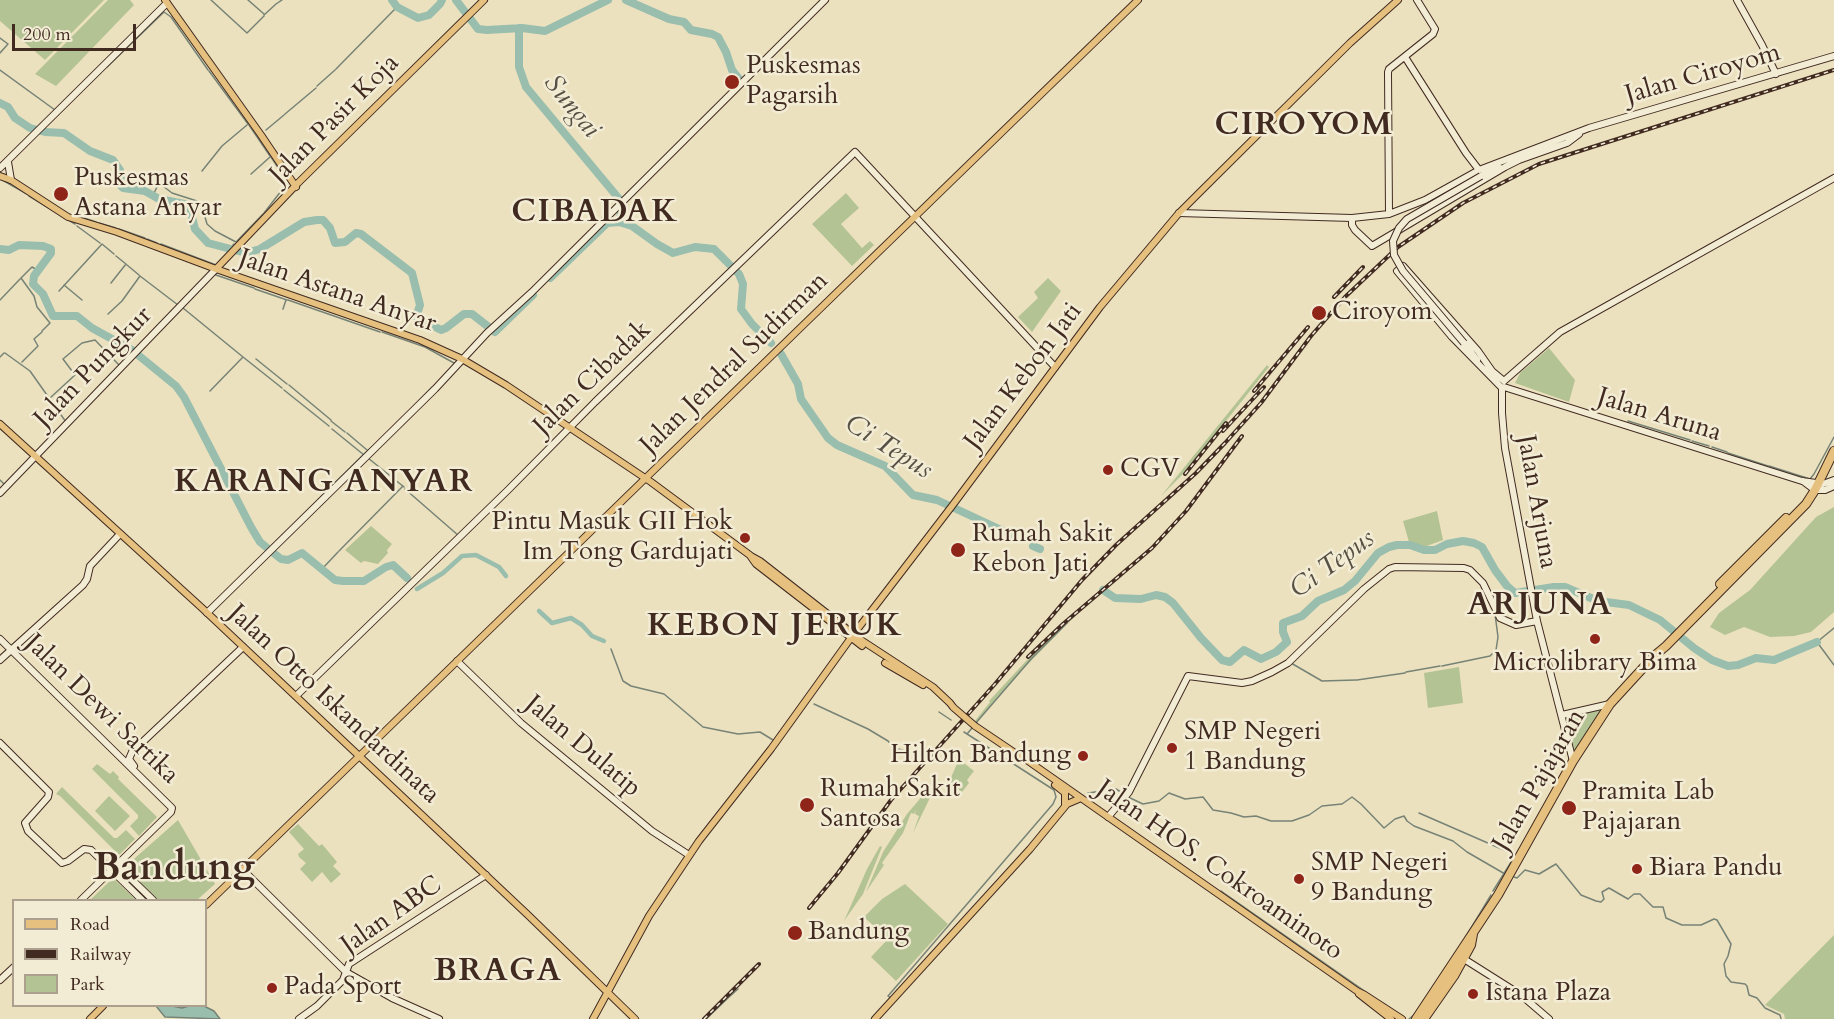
<!DOCTYPE html>
<style>
body{margin:0}
#map{position:relative;width:1834px;height:1019px;overflow:hidden;background:#ece1be;font-family:Cardo,serif}
canvas{display:block}
.legend{position:absolute;left:12px;top:899px;width:195px;height:108px;box-sizing:border-box;background:#f3ecd5;border:2px solid #ac9f8d;margin:0;padding:8px 10px;list-style:none;font-size:18px;color:#412b21}
.legend li{display:flex;align-items:center;gap:12px;height:30px}
.legend b{width:30px;border:2px solid #ac9f8d}
.scale{position:absolute;left:12px;top:24px;width:124px;height:27px;box-sizing:border-box;border:3px solid #412b21;border-top:0;padding-left:8px;font-size:18px;line-height:21px;white-space:nowrap;color:#412b21;-webkit-text-stroke:4px #f3ecd5;paint-order:stroke}
</style>
<div id="map">
<canvas width="1834" height="1019"></canvas>
<ul class="legend">
<li><b style="height:8px;background:#e6c07f"></b>Road</li>
<li><b style="height:8px;background:#412b21"></b>Railway</li>
<li><b style="height:16px;background:#b4c394"></b>Park</li>
</ul>
<div class="scale">200 m</div>
</div>
<script>
const c = document.querySelector('canvas').getContext('2d');
c.lineJoin = 'round';
function fillPath(path, color) {
  c.fillStyle = color;
  c.fill(path, 'evenodd');
}
function poly(rows) {
  const path = new Path2D();
  for (const r of rows) {
    path.moveTo(r[0], r[1]);
    for (let i = 2; i < r.length; i += 2) path.lineTo(r[i], r[i + 1]);
  }
  return path;
}
function stroke(path, color, width, dash) {
  c.strokeStyle = color;
  c.lineWidth = width;
  c.lineCap = dash ? 'butt' : 'round';
  c.setLineDash(dash || []);
  c.stroke(path);
}
function write(font, color, halo, rows, align = 'center') {
  c.font = font + ' Cardo,serif';
  c.lineWidth = 5;
  c.setLineDash([]);
  c.textBaseline = 'middle';
  c.strokeStyle = halo;
  c.fillStyle = color;
  for (const [text, x, y, turn = 0] of rows) {
    c.save();
    c.translate(x, y);
    c.rotate((+turn || 0) * Math.PI / 180);
    c.textAlign = isNaN(turn) ? turn : align;
    if (halo) c.strokeText(text, 0, 0);
    c.fillText(text, 0, 0);
    c.restore();
  }
}
fillPath(poly([
 [0,0,104,0,45,60,0,21],
 [108,0,130,0,134,5,56,86,35,74],
 [846,193,859,208,841,224,862,248,870,241,874,245,852,266,812,224],
 [1048,278,1061,291,1032,332,1018,317,1038,298,1034,292],
 [1549,348,1575,380,1569,402,1515,383,1520,373],
 [1267,365,1269,367,1187,470,1161,496],
 [1834,507,1834,612,1811,632,1794,636,1770,637,1744,627,1725,635,1710,627,1719,613,1750,590,1816,517],
 [1437,511,1443,540,1424,547,1409,542,1403,521],
 [371,526,392,544,387,550,388,553,378,564,364,561,361,563,345,550],
 [1080,611,1024,668,977,722,975,721,990,702,989,701,1026,661],
 [1459,667,1463,703,1428,708,1424,673],
 [1605,706,1575,753,1564,716],
 [964,756,960,760,974,771,967,780,969,783,962,792,949,782,960,757],
 [97,764,110,774,113,771,119,777,118,779,157,817,139,836,130,826,138,818,138,815,92,769],
 [939,779,913,833,919,816,915,814,916,810,914,814,911,813,903,833,882,863,884,865,866,892,883,852,907,814,930,787,932,787],
 [62,787,114,838,117,838,126,830,135,839,119,855,60,796,56,794],
 [109,796,130,816,115,831,95,811],
 [178,820,215,884,197,900,158,900,127,869,135,858],
 [298,824,319,846,322,844,337,862,333,866,341,874,331,883,322,872,312,882,300,869,306,863,299,857,298,854,304,849,289,832],
 [880,846,882,847,863,894,844,921,867,869],
 [113,878,136,900,90,900],
 [905,884,948,924,896,981,871,957,888,939,864,917,882,899],
 [1834,935,1834,1019,1785,1019,1784,1014,1765,1005]
]), '#b4c394');
const water = poly([
 [156,1006,172,1006,182,1008,189,1006,204,1006,214,1011,220,1019,165,1017,156,1006]
]);
fillPath(water, '#99beae');
stroke(water, '#768376', 1.5);
stroke(poly([
 [211,0,247,33,264,16],
 [248,0,264,14],
 [276,4,282,0],
 [392,12,397,7],
 [264,15,276,4],
 [0,38,8,44,0,53],
 [107,67,164,12,171,17,208,70],
 [336,69,392,12],
 [0,70,55,110],
 [209,71,248,124],
 [317,86,335,70],
 [285,114,316,88],
 [249,125,270,156],
 [266,130,284,115],
 [202,171,222,146,247,125],
 [251,174,270,157],
 [0,179,27,194],
 [153,195,159,183,172,193,197,201,205,216],
 [29,196,75,224],
 [264,213,285,186,281,172,271,157],
 [205,217,207,224,215,231,236,242],
 [84,218,96,222],
 [99,223,116,228],
 [77,226,100,243],
 [119,229,145,238],
 [147,239,157,243],
 [237,241,263,214],
 [161,244,216,265],
 [230,248,234,244],
 [127,265,139,275],
 [37,270,32,267,21,278,34,296,37,307,50,323,42,331],
 [213,274,254,288],
 [111,283,126,264,116,256],
 [64,285,82,300],
 [255,289,287,300],
 [59,291,102,244,114,254],
 [0,300,20,279],
 [288,300,380,332],
 [183,308,243,357,210,391],
 [283,309,286,300],
 [108,314,122,301,140,276,178,305],
 [382,332,425,347,454,363],
 [5,353,30,371,66,422],
 [0,357,4,353],
 [243,357,282,388],
 [256,359,287,384],
 [22,362,38,346,34,339,42,332],
 [289,385,331,420],
 [284,390,329,426],
 [50,398,75,375,63,359,82,343,95,340,119,365],
 [408,412,432,387],
 [331,421,345,432],
 [1628,421,1690,440],
 [332,429,364,455],
 [347,433,367,450],
 [1692,441,1709,446],
 [1712,447,1727,452],
 [365,453,373,446],
 [1728,453,1768,466],
 [368,458,404,487],
 [1769,466,1810,479,1814,474,1834,437],
 [0,480,5,485],
 [405,489,459,536],
 [268,549,364,454],
 [339,551,403,486],
 [322,569,338,552],
 [1834,628,1817,642,1834,665],
 [611,649,623,681,631,686,664,694,703,727,738,734,760,732,773,740],
 [1291,663,1322,681,1356,680],
 [1442,666,1490,656,1496,650,1498,637,1495,614],
 [1406,672,1440,666],
 [1357,680,1405,673],
 [814,704,868,729,888,741,894,748,906,751],
 [939,712,951,720],
 [975,724,1032,658,1067,623],
 [964,732,1054,790],
 [967,734,972,728],
 [1088,793,1116,789,1124,794],
 [1128,797,1143,804,1159,801,1169,793,1185,799,1203,797,1213,810,1231,813,1244,817,1256,816,1271,821,1292,821,1309,815,1322,806,1342,804,1352,797,1361,804,1384,828,1395,819,1404,816,1407,821,1414,826,1453,841,1467,852,1505,874],
 [1419,813,1513,854,1513,859,1493,891],
 [1514,877,1517,878,1525,870,1539,874,1556,864,1581,895,1596,901,1601,902,1604,899,1602,892,1609,888,1628,899,1634,894,1640,894,1653,907,1663,907,1666,918,1682,925,1701,925,1714,919,1717,920,1731,944,1728,956,1724,964,1726,976,1731,982,1745,984,1747,986,1749,995,1757,998,1765,1008,1780,1015,1781,1019],
 [1221,891,1366,992],
 [1465,938,1491,895],
 [728,998,738,989],
 [892,999,888,996,1053,804,1056,797,1054,790],
 [706,1019,727,999],
 [1409,1019,1415,1014]
]), '#768376', 1.5);
stroke(poly([
 [417,589,443,573,462,556,476,555,499,567,506,576],
 [539,611,552,623,571,618,582,625,592,636,604,641]
]), '#99beae', 4.5);
stroke(poly([
 [392,0,397,7,418,18,429,15,440,4,442,0],
 [456,0,478,29,487,30,522,28,545,31,608,0],
 [626,0,669,19,684,22,691,30,712,34,718,37,726,52,732,70,740,80],
 [519,28,519,67,526,87,620,200],
 [0,103,8,107,15,118,30,128,45,132,64,133,90,151,113,160,120,170,121,186,123,188,145,191,159,199,185,204,191,213,195,229,208,243,246,253,260,249,304,222,317,220,323,220,330,228,335,243,345,242,356,233,361,234,412,273,420,305,416,317,441,330,446,328,464,314,472,314,495,332,533,295],
 [619,222,623,205],
 [0,249,9,250,19,245,43,246,51,249,51,253,34,276,33,284,43,294,53,316,77,316,92,328,132,350,176,386,184,397,251,527,260,542,281,559,288,560,302,553,335,580,343,581,364,581,386,567,393,565,407,578],
 [550,278,607,223,619,222,632,226,657,244,673,253,695,247,714,249,739,274,743,284,741,309,752,324,771,343],
 [781,354,798,384,801,399,828,438,837,445,885,466,913,495,937,500,1012,535],
 [1033,546,1040,549],
 [1103,590,1115,598,1141,599,1156,595,1165,597,1173,603,1201,638,1222,660,1230,662,1244,650,1261,659,1276,652,1287,642,1283,632,1283,623,1302,616,1318,601,1344,590,1355,581,1378,553,1389,547,1397,545,1410,545,1424,550,1435,550,1447,544,1463,541,1474,543,1482,547,1495,570,1507,586,1515,593,1554,587,1565,587,1598,601,1629,605,1660,620,1694,648,1712,660,1728,666,1738,665,1756,658,1774,660,1817,642]
]), '#99beae', 8);
const secondary = poly([
 [1737,0,1762,45,1776,74],
 [1405,57,1466,153,1479,170],
 [8,162,11,180],
 [0,168,167,3],
 [1481,176,1499,167],
 [1179,213,1352,218,1389,214,1425,200,1479,170,1589,128,1834,56],
 [1389,214,1388,72,1389,69,1433,34,1435,29,1417,0],
 [1352,218,1352,225,1355,230,1372,246,1505,167,1519,160,1567,143,1579,134],
 [1464,343,1477,360],
 [1504,381,1492,371,1478,351,1403,266,1397,271,1452,337,1502,388,1502,413,1505,448,1537,621,1573,761],
 [1504,381,1560,332,1834,178],
 [1504,387,1802,481,1823,484,1834,480],
 [1803,481,1815,490,1825,490,1834,486],
 [0,493,216,269],
 [207,613,367,456,435,389,487,333,532,292,825,0],
 [0,639,172,808,171,812,81,900],
 [0,660,83,585,87,579,90,566,120,534],
 [457,661,521,723,652,831,689,855],
 [296,696,508,490,595,402,855,152,1055,367],
 [1562,715,1610,704],
 [0,743,49,792,48,797,25,823,28,831,62,863,68,861,84,849,91,850,142,900],
 [134,766,129,759,132,752,243,647],
 [1108,817,1129,792,1188,676,1242,683,1252,681,1272,672,1288,663,1364,589,1389,569,1395,567,1464,568,1470,570,1483,583,1500,618,1516,625,1537,621],
 [119,863,122,870,153,900],
 [242,869,346,972,392,998,439,1019],
 [1464,959,1521,995,1549,1019],
 [0,980,14,967],
 [299,1019,317,1006,343,980,349,964,486,875]
]);
const primary = poly([
 [165,0,261,135,296,187],
 [0,176,11,180,68,217,117,232,216,269,420,340,462,359,506,385,651,482,751,556,760,561,861,640,933,687,950,703,953,707],
 [216,269,298,183,484,0],
 [0,424,202,608,528,915,635,1019],
 [751,557,756,564,862,646],
 [885,663,923,685],
 [975,726,1015,753,1021,756,1357,991,1365,995,1402,1019],
 [1055,785,1065,793,1065,805],
 [206,905,1138,0],
 [1359,994,1391,1019],
 [90,1019,103,1006],
 [593,1019,649,916,699,841,771,749,853,635,952,506,1100,307,1179,213,1198,194,1350,43,1398,0],
 [875,1019,1030,849,1067,804,1081,798]
]);
const highway = poly([
 [1720,584,1786,518],
 [1416,1019,1498,895,1573,761,1610,704,1654,656,1666,646,1806,504,1815,490,1834,451],
 [1424,1019,1454,976,1471,945,1473,934]
]);
stroke(secondary, '#412b21', 8);
stroke(primary, '#412b21', 8);
stroke(highway, '#412b21', 10);
stroke(secondary, '#f3ecd5', 6);
stroke(primary, '#e6c07f', 6);
stroke(highway, '#e6c07f', 8);
const rail = poly([
 [1334,297,1363,267],
 [1254,391,1308,327],
 [1223,431,1264,387],
 [1185,474,1226,423],
 [1028,657,1063,624,1152,548,1186,511,1242,436],
 [809,908,838,873,891,800,995,684,1082,580,1116,545,1196,473,1225,443,1261,403,1311,336,1345,297,1398,247,1463,203,1539,164,1834,70],
 [704,1019,759,964]
]);
stroke(rail, '#412b21', 4);
stroke(rail, '#f3ecd5', 1.5, [4.5]);
const secondaryBridge = poly([
 [1464,343,1403,271,1394,255,1393,241,1399,228,1407,219,1481,176]
]);
const primaryBridge = poly([
 [954,708,975,726]
]);
stroke(secondaryBridge, '#412b21', 8, []);
stroke(primaryBridge, '#412b21', 8, []);
stroke(secondaryBridge, '#f3ecd5', 6);
stroke(primaryBridge, '#e6c07f', 6);
for (const [x, y, r, color] of [
 [732,82,8,"#8f2418"],
 [61,194,8,"#8f2418"],
 [1319,313,8,"#8f2418"],
 [1108,470,6,"#8f2418"],
 [745,538,6,"#8f2418"],
 [958,550,8,"#8f2418"],
 [1595,639,6,"#8f2418"],
 [1172,748,6,"#8f2418"],
 [1083,756,6,"#8f2418"],
 [807,805,8,"#8f2418"],
 [1569,808,8,"#8f2418"],
 [1637,869,6,"#8f2418"],
 [1299,879,6,"#8f2418"],
 [795,933,8,"#8f2418"],
 [272,988,6,"#8f2418"],
 [1473,994,6,"#8f2418"]
]) {
  const dot = new Path2D();
  dot.arc(x, y, r, 0, 2 * Math.PI);
  c.fillStyle = color;
  c.fill(dot);
  stroke(dot, '#f3ecd5', 2);
}
write('26px', '#412b21', '#f3ecd5', [
 ["Puskesmas",746,67],
 ["Pagarsih",746,97],
 ["Puskesmas",74,179],
 ["Astana Anyar",74,209],
 ["Ciroyom",1332,313],
 ["CGV",1120,470],
 ["Pintu Masuk GII Hok",733,523,"right"],
 ["Im Tong Gardujati",733,553,"right"],
 ["Rumah Sakit",972,535],
 ["Kebon Jati",972,565],
 ["Microlibrary Bima",1595,664,"center"],
 ["SMP Negeri",1184,733],
 ["1 Bandung",1184,763],
 ["Hilton Bandung",1071,756,"right"],
 ["Rumah Sakit",820,790],
 ["Santosa",820,820],
 ["Pramita Lab",1582,793],
 ["Pajajaran",1582,823],
 ["SMP Negeri",1311,864],
 ["9 Bandung",1311,894],
 ["Biara Pandu",1649,869],
 ["Bandung",808,933],
 ["Pada Sport",284,988],
 ["Istana Plaza",1485,994]
], 'left');
write('26px', '#412b21', '#f3ecd5', [
 ["Jalan Ciroyom",1703,75,-16],
 ["Jalan Pasir Koja",335,120,-45],
 ["Jalan Astana Anyar",337,292,19],
 ["Jalan Jendral Sudirman",735,364,-44],
 ["Jalan Pungkur",94,368,-46],
 ["Jalan Kebon Jati",1024,377,-53],
 ["Jalan Cibadak",593,379,-44],
 ["Jalan Aruna",1659,416,17],
 ["Jalan Arjuna",1536,502,80],
 ["Jalan Otto Iskandardinata",333,705,43],
 ["Jalan Dewi Sartika",101,710,44],
 ["Jalan Dulatip",582,747,40],
 ["Jalan Pajajaran",1540,781,-60],
 ["Jalan HOS. Cokroaminoto",1219,871,35],
 ["Jalan ABC",392,916,-35]
]);
write('italic 27px', '#575044', '#f3ecd5', [
 ["Sungai",571,107,51],
 ["Ci Tepus",888,448,32],
 ["Ci Tepus",1333,565,-36]
]);
c.letterSpacing = '1.5px';
write('bold 32px', '#412b21', '#f3ecd5', [
 ["CIROYOM",1304,127],
 ["CIBADAK",595,214],
 ["KARANG ANYAR",324,484],
 ["ARJUNA",1540,607],
 ["KEBON JERUK",775,628],
 ["BRAGA",498,973]
]);
c.letterSpacing = '0px';
write('bold 38px', '#412b21', '#f3ecd5', [
 ["Bandung",174,870]
]);
</script>
